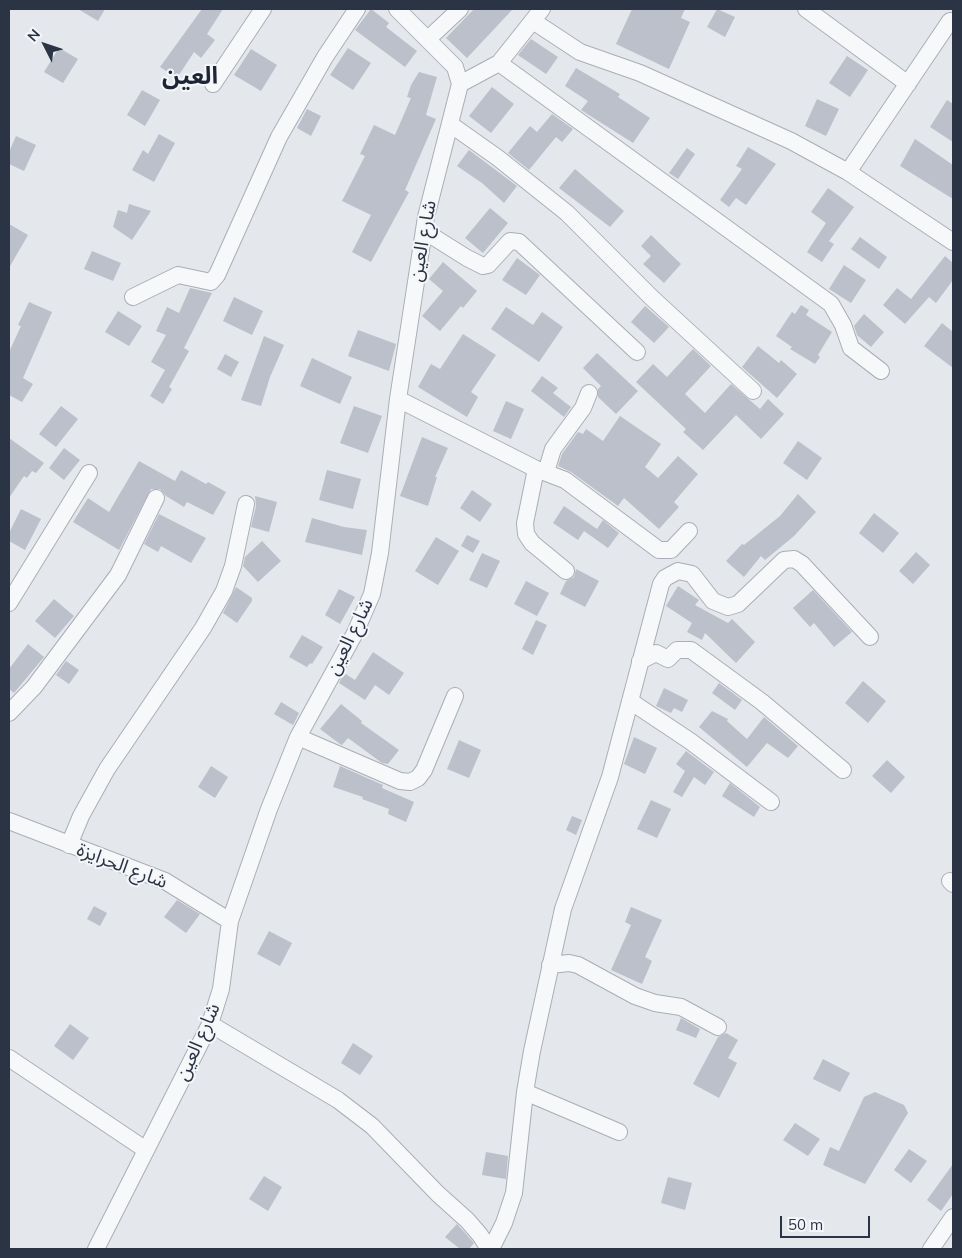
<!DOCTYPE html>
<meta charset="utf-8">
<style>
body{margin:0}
#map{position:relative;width:962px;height:1258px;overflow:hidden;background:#e4e7ec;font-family:Mulish,sans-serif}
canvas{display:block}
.frame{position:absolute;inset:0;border:10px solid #2b3445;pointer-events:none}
.north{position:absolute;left:20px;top:20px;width:50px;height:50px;-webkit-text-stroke:4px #f4f6f9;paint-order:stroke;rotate:311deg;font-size:14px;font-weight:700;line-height:20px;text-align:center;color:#2b3445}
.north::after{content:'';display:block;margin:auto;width:18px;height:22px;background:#2b3445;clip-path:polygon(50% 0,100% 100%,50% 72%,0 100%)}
.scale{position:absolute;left:780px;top:1216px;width:90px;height:22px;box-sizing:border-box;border:2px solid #2b3445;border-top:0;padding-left:6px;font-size:15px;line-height:18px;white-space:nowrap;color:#2b3445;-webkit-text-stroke:4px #f4f6f9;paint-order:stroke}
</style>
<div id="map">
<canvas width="962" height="1258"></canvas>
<div class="frame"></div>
<div class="north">N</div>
<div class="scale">50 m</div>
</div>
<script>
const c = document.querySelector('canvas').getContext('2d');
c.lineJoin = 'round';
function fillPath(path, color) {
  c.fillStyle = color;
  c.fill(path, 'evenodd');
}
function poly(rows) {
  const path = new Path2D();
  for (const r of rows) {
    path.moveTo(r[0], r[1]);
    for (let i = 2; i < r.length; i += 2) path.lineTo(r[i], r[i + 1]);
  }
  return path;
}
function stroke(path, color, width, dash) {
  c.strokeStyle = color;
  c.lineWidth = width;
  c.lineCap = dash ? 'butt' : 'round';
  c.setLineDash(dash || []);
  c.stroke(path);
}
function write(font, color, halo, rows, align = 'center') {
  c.font = font + ' Mulish,"Noto Sans Arabic",sans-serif';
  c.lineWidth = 4;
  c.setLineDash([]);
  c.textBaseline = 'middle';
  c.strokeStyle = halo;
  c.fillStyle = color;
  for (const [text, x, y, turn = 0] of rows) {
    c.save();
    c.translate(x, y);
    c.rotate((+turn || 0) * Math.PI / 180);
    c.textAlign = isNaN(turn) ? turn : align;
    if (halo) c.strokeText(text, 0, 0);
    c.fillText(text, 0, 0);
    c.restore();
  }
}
fillPath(poly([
 [78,9,105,9,98,21],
 [202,9,223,9,207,34,215,40,201,58,194,52,177,78,160,67],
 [371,9,389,23,386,27,417,51,405,67,355,30],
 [474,9,513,9,467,58,446,38],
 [632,9,685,9,681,18,690,22,669,69,616,44],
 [717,9,735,17,725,37,707,27],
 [531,39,558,57,546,74,518,55],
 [59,48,78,59,63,83,44,72],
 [348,48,371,63,353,90,330,75],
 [251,49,277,65,261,91,234,75],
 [847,56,868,70,850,97,829,83],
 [576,68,620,94,618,97,650,118,633,143,581,110,588,101,565,86],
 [419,72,437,77,426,115,436,119,405,190,409,192,371,262,352,252,371,215,342,201,365,156,360,154,374,125,395,135,411,98,407,97,411,85],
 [492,87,514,104,491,133,469,116],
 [142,90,160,100,145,126,127,115],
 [817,99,839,109,826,136,805,126],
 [947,100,953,104,953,142,930,127],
 [307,109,321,116,311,136,297,128],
 [552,114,573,129,562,142,556,137,529,170,508,153,530,126,537,132],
 [159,134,175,143,154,182,132,170,143,150,148,154],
 [16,136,36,145,24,171,9,164,9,152],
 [915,139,953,165,953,199,900,166],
 [748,147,776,164,746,205,736,198,729,207,720,200,742,169,736,166],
 [687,148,695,154,678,179,669,173],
 [469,150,517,186,504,203,482,183,457,166],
 [575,169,624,211,610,227,559,188],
 [828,188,854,207,829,241,834,244,822,262,807,252,826,223,811,212],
 [129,204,151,211,132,240,113,227,118,210,127,213],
 [490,208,508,223,483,253,465,238],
 [9,224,28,235,9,268],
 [651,235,681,264,664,283,643,264,651,256,641,246],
 [860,237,887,257,879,269,851,249],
 [92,251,121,263,113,281,84,269],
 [945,256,953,263,953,280,936,303,929,297,905,324,883,305,897,288,911,299],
 [517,258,540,275,526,295,502,280],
 [443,262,477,291,463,308,461,306,440,331,422,316,443,291,429,279],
 [844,265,866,280,851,303,829,289],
 [190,288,212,293,184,348,189,351,169,387,172,389,163,404,150,396,165,370,151,362,166,335,156,331,167,307,179,313],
 [234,297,263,311,252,335,223,321],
 [29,302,52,312,23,378,33,384,22,402,9,395,9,352,21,326,18,325],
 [801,305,809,310,806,315,832,332,818,355,820,357,815,364,790,349,792,347,776,336,792,312,795,314],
 [645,306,669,327,654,343,631,322],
 [506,307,533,325,542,312,563,327,539,362,491,329],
 [118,311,142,326,129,346,105,332],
 [864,314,884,332,871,347,857,335,854,326],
 [942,323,953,332,953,368,924,346],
 [358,330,396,344,389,371,348,356],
 [463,334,496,355,471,392,478,397,467,417,418,387,431,364,440,369],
 [264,336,284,345,270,377,261,406,241,400],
 [758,346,779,363,781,360,797,374,777,398,742,367],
 [693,349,711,366,685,394,705,413,731,384,760,409,768,399,784,414,761,439,736,415,703,450,683,432,686,429,636,382,653,364,667,377],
 [597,353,638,391,616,414,598,397,598,389,601,386,583,368],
 [225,354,239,362,231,377,217,369],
 [312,358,352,377,340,404,300,386],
 [542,376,558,388,553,393,571,407,564,417,531,391],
 [506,401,524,409,511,439,493,431],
 [61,406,78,419,56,447,39,434],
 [354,406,382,416,368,453,340,443],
 [620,416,661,444,645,467,658,478,678,456,698,474,674,502,679,507,659,529,624,498,618,506,571,472,558,466,562,454,578,432,583,434,586,429,603,441],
 [422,437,448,448,435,477,437,477,428,506,400,496],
 [9,438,44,463,36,473,32,471,27,478,24,476,9,498],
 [798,441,822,458,807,480,783,463],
 [64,448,80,460,64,480,49,468],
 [139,461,175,481,181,470,206,484,208,482,226,492,213,515,187,502,184,507,166,496,160,489,151,489,119,550,73,522,88,498,109,512],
 [327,470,361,479,353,509,319,500],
 [472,490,492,504,480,522,460,508],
 [798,494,816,512,794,536,765,560,761,556,744,577,726,561,742,544,744,545,780,516],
 [255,496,277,502,269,532,251,527,256,506],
 [564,506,597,529,603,520,619,533,608,548,584,531,578,540,553,523],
 [21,509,41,519,25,550,9,541,9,533],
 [874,513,899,533,883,553,859,533],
 [159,514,206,538,191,563,161,546,158,552,144,544],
 [312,518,344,527,367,530,362,555,305,542],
 [467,535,480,541,473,553,461,546],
 [436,537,459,551,438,585,415,571],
 [262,541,281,561,258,582,243,566,245,557],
 [916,552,930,565,913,584,899,571],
 [482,553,500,561,487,588,469,580],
 [576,569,599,581,585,607,560,594,566,581,574,577],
 [526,581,549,593,537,616,514,604],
 [678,586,699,600,695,605,728,623,732,619,755,642,736,663,705,633,702,640,687,632,692,623,666,606],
 [236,587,252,598,252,601,237,623,223,613],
 [339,589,355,597,340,624,325,615],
 [813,590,852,632,834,647,814,623,810,627,793,608],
 [54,599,74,616,55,638,35,621],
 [536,620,547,625,533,655,522,649],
 [302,635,323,647,312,664,310,663,307,667,289,657],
 [28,644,44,657,14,693,9,689,9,669],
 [373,652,404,673,389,695,375,685,365,700,339,683,344,673,355,680],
 [66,661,79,670,69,684,56,675],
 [863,681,886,701,868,723,845,703],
 [719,683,742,700,735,710,712,693],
 [664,688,688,700,682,712,674,708,671,713,656,706],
 [281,702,299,713,293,725,274,714],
 [341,704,362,721,361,723,399,750,388,764,382,763,348,738,342,745,340,744,320,729],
 [712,711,728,719,727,721,747,739,764,717,798,746,788,758,767,743,747,767,699,727],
 [634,737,657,748,645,774,624,764],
 [459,740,481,750,469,778,447,769],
 [686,751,714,772,705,785,694,777,682,797,673,792,685,771,676,764],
 [887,760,905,777,891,793,872,776],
 [211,766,228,777,215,798,198,787],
 [340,766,383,785,382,788,414,802,406,822,388,814,389,809,362,799,363,797,333,787],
 [730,783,760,807,754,817,722,796],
 [651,800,671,809,657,838,637,829],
 [572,816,582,820,576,835,566,830],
 [177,900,200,914,186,933,164,917],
 [94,906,107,913,100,926,87,919],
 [631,907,662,920,645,957,652,961,642,984,611,970,631,925,625,922],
 [269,931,292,943,280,966,257,954],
 [681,1018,700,1029,696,1038,676,1030],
 [70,1024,89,1038,73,1060,54,1046],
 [726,1033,738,1040,728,1058,737,1063,719,1098,693,1084,718,1037],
 [353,1043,373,1056,360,1075,341,1063],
 [823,1059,850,1073,840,1092,813,1079],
 [875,1092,904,1105,908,1113,865,1184,823,1165,830,1147,839,1151,864,1097],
 [795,1123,820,1139,808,1156,783,1140],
 [909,1149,927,1161,911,1183,894,1170],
 [486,1152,508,1156,506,1179,482,1175],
 [953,1164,953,1194,941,1211,927,1200],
 [264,1176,282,1187,268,1211,249,1199],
 [668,1177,692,1183,685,1210,661,1203],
 [457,1224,474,1243,469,1249,460,1249,445,1237]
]), '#bbc0ca');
const minor = poly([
 [806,9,908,84],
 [533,21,580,52,640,73,791,141,848,172,953,242],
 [428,39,460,9],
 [499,63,831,304,843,325,851,348,881,371],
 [213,84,263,9],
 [460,84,499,63,542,9],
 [450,124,498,158,567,213,651,297,753,391],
 [848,172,950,21],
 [424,231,467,258,483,266,488,265,510,241,519,242,637,352],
 [133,297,178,275,211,282,217,275,279,137,325,57,357,9],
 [398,399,536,469,565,480,659,550,671,550,689,531],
 [536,469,525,523,526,534,532,543,566,571],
 [546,472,553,449,583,408,589,393],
 [9,603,89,473],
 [640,661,656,653,668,659,677,650,691,650,762,702,843,770],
 [630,701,690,741,771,802],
 [9,713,34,687,118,575,156,498],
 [298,737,400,781,410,782,418,778,424,770,455,696],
 [9,821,165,881,230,921],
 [69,845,81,816,107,769,203,628,224,591,233,566,246,504],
 [950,881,953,884],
 [550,965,569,963,578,965,635,996,655,1003,681,1007,718,1027],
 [210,1024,338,1100,372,1126,438,1194,467,1220,480,1235,489,1249],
 [9,1058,146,1150],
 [525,1092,619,1132],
 [96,1249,210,1024,221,989,230,921,269,809,298,737,355,633,372,594,380,553,398,399,426,217,460,84,455,67,397,9],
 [491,1249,504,1223,514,1193,525,1092,532,1051,563,909,610,777,661,584,665,578,678,571,692,574,713,601,728,607,738,604,784,560,794,559,802,564,870,637],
 [931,1249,953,1217]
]);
stroke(minor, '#a9aeb7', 18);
stroke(minor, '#f7f8fa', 16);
write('19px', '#2b3445', '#f4f6f9', [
 ["شارع العين",423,241,-80],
 ["شارع العين",350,637,-64],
 ["شارع الحرايزة",122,866,21],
 ["شارع العين",198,1042,-66]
]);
write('bold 24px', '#1d2536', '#f4f6f9', [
 ["العين",190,77]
]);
</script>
